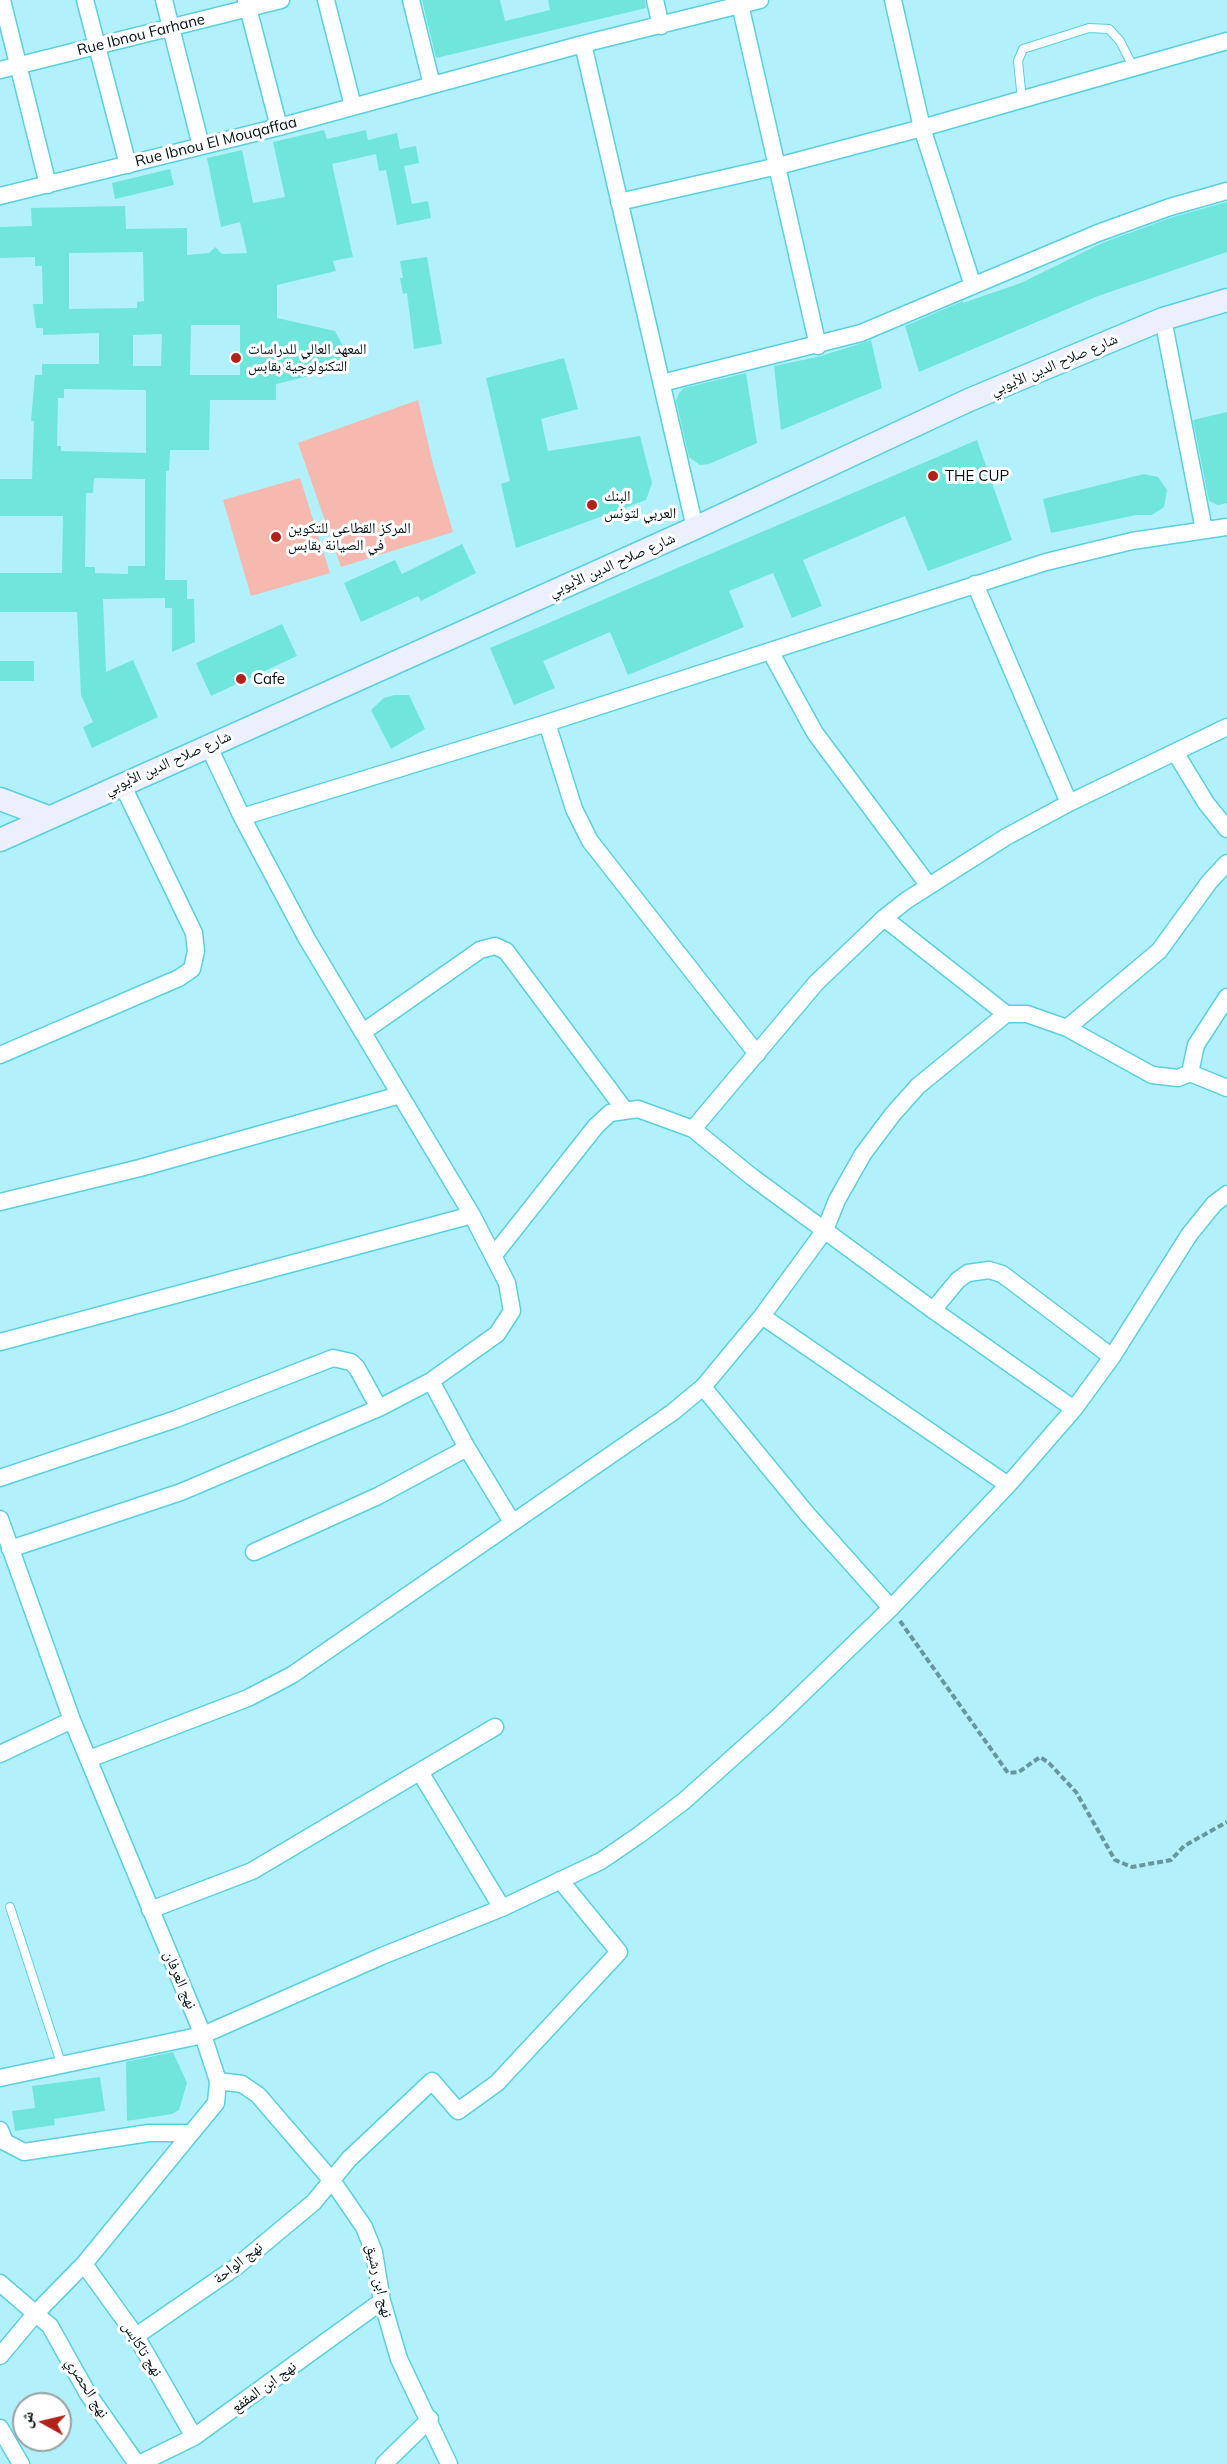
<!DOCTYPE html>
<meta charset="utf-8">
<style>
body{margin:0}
#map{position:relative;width:1227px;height:2464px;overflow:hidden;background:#b2f1fb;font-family:Mulish,"Noto Naskh Arabic",sans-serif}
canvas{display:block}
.north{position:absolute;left:12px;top:2392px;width:60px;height:60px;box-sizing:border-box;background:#fff;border:2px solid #99a0a1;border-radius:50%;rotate:278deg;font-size:16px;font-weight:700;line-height:24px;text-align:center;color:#001115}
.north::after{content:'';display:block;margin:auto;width:21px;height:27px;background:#b2221b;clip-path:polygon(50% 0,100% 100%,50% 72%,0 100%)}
</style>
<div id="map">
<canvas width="1227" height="2464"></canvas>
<div class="north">ش</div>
</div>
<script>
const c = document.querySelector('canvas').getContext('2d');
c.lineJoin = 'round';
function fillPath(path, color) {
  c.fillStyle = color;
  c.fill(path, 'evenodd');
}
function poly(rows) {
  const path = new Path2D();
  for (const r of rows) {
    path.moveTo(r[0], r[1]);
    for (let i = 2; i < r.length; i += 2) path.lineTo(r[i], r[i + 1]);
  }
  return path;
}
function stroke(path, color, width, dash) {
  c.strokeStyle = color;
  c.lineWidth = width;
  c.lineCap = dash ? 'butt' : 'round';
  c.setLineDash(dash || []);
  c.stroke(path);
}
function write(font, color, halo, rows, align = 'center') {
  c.font = font + ' Mulish,"Noto Naskh Arabic",sans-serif';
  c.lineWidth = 6;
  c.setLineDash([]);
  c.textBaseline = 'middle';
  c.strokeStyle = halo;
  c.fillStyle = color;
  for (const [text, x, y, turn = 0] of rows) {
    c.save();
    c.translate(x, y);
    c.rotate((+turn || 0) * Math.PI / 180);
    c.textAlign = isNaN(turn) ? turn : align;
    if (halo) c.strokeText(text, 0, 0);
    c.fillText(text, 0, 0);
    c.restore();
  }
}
fillPath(poly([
 [418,400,433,464,453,532,341,567,298,443],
 [300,478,330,573,251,596,223,500]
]), '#f6b9af');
fillPath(poly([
 [422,0,500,0,505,21,550,10,548,0,645,0,646,8,436,58],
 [324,130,327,139,366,130,368,140,397,133,400,149,416,146,419,163,404,166,412,204,428,201,431,218,397,225,386,170,379,171,376,154,332,164,353,257,333,261,336,271,277,285,277,318,335,331,342,344,341,360,335,370,276,384,276,400,210,400,209,450,170,450,169,471,166,471,165,580,187,580,187,599,194,599,195,642,172,652,172,608,165,608,165,598,103,599,106,672,133,660,158,717,92,748,83,727,93,722,81,695,77,612,0,612,0,573,62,573,63,516,0,516,0,479,32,479,34,421,31,421,35,375,42,375,42,364,99,364,99,333,43,335,43,328,36,328,33,304,43,304,42,266,35,266,35,257,0,258,0,227,32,226,31,208,125,206,126,229,187,228,187,255,209,253,215,247,222,254,247,253,240,222,221,227,207,158,242,150,253,203,285,197,273,142],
 [143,252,144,301,137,302,137,308,69,309,69,253],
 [191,325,240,325,240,375,190,375],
 [162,334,161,366,133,366,133,335],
 [64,389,146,390,146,453,61,451,61,446,57,446,58,398,64,398],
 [94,478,145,479,145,566,128,566,128,574,95,573,95,567,85,567,86,493,93,493],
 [170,169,174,185,115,199,112,183],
 [1227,202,1227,252,1098,296,919,372,905,326,963,301,963,303,1021,283,1102,243,1173,217],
 [427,257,442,344,414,349,407,293,403,294,400,278,403,278,400,261],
 [871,340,882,388,781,430,774,366,821,356],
 [564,358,578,409,541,419,548,451,640,436,652,483,646,500,516,548,501,484,510,481,486,378],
 [746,373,757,443,709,464,700,465,689,457,676,401,679,393,684,388],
 [1227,412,1227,503,1218,505,1209,501,1193,420],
 [977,440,1012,540,928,571,905,516,803,560,822,606,792,618,773,573,729,591,744,627,628,675,610,632,543,661,555,688,514,705,490,648],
 [1144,474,1158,477,1167,490,1164,507,1152,515,1136,515,1051,533,1043,499],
 [462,544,476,573,421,601,418,596,361,622,344,583,395,560,402,574],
 [282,624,297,656,211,696,196,663],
 [0,661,34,661,34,681,0,681],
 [394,695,409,695,425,729,391,749,371,710,384,698],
 [173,2052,187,2083,179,2110,172,2114,127,2121,126,2062],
 [100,2077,105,2111,54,2119,55,2125,15,2131,12,2111,35,2108,32,2086]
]), '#70e5dc');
const service = poly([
 [1022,100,1018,61,1023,49,1089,28,1109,29,1120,41,1133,67],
 [10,1907,62,2066]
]);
const minor = poly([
 [2,0,48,185],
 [85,0,128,165],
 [164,0,201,146],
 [246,0,279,127],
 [326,0,353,106],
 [411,0,432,85],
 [655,0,661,26],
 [739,0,818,346],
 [893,0,922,128,973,286],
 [583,44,695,528],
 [0,70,281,0],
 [0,196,279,127,583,44,760,0],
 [619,202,778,166,922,128,1227,41],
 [1163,319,1204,530],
 [662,383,861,333,1098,233,1170,207,1227,191],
 [975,584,1069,803],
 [770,651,815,733,929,886],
 [547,723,574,809,590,841,757,1054],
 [1175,752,1206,803,1227,829],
 [242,817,547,723,1046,562,1132,541,1227,527],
 [884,918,1006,1014,1027,1014,1067,1028,1152,1075,1178,1078,1190,1073,1227,1088],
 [1067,1028,1159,951,1210,881,1227,863],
 [363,1032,480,950,495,946,506,951,624,1109],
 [0,1055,179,978,192,969,196,951,194,933,122,784],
 [1190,1073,1196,1045,1227,997],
 [693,1129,816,983,884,918,907,900,1006,837,1069,803,1227,727],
 [0,1202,140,1168,400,1095],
 [494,1255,596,1126,610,1113,638,1109,693,1129,752,1177,933,1310,1074,1409],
 [933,1310,958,1280,968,1273,989,1270,1002,1274,1112,1357],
 [762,1316,1008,1485],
 [0,1342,472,1215],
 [431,1381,467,1448,512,1522],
 [703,1387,807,1514,891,1608],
 [0,1478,176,1419,333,1358,351,1362,357,1368,379,1408],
 [0,1519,72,1720,203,2035,218,2081,216,2103,84,2264,36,2313,0,2356],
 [10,1549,181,1492,379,1408,431,1381,497,1334,512,1311,507,1283,472,1215,307,939,242,817,208,745],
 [254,1552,378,1496,467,1448],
 [0,1754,72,1720],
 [89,1759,248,1698,292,1675,673,1412,703,1387,762,1316,825,1230,837,1200,863,1154,893,1114,918,1086,1006,1014],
 [420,1772,502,1908],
 [150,1910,252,1871,495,1727],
 [0,2078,203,2035,382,1956,502,1908,601,1861,639,1835,684,1801,778,1717,891,1608,1008,1485,1074,1409,1112,1357,1189,1235,1214,1204,1227,1194],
 [218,2081,242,2084,258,2095,333,2182,364,2227,374,2252,382,2301,399,2359,449,2464],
 [0,2130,5,2142,24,2152,149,2133,191,2133],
 [84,2264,136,2336,194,2437],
 [0,2283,50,2326,88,2394,137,2464],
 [136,2336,236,2267,314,2202,349,2159,432,2081,458,2111,497,2083,619,1952,560,1880],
 [0,2428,21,2464],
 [139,2464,194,2437,382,2301],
 [384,2464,430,2419]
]);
const secondary = poly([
 [0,799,48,817],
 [0,840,695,528,969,400,1163,319,1227,300]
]);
stroke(service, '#5acfe1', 10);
stroke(minor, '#5acfe1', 19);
stroke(secondary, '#5acfe1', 25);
stroke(poly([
 [900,1621,1008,1773,1019,1772,1040,1757,1049,1763,1076,1792,1115,1860,1132,1867,1171,1860,1184,1846,1227,1822]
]), '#69969d', 4, [6, 3]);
stroke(service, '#fff', 8);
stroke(minor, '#fff', 16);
stroke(secondary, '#ecf0fc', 22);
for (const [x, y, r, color] of [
 [236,358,6,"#b2221b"],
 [933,476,6,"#b2221b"],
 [592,505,6,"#b2221b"],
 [276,537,6,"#b2221b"],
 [241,679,6,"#b2221b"]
]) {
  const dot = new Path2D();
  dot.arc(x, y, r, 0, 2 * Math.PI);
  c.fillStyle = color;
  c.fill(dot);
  stroke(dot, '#fff', 2);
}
write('15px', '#001115', '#fff', [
 ["Rue Ibnou Farhane",141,35,-14],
 ["Rue Ibnou El Mouqaffaa",216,142,-14],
 ["شارع صلاح الدين الأيوبي",1054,365,-23],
 ["شارع صلاح الدين الأيوبي",612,565,-24],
 ["شارع صلاح الدين الأيوبي",168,763,-24],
 ["نهج العرفان",180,1980,67],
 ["نهج الواحة",238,2263,-38],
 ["نهج ابن رشيق",379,2281,77],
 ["نهج تاكابس",142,2349,58],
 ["نهج ابن المقفع",264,2387,-36],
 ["نهج الحصري",87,2388,58]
]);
write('15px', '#001115', '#fff', [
 ["المعهد العالي للدراسات",248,349],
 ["التكنولوجية بقابس",248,366],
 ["THE CUP",945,476],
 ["البنك",604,496],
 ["العربي لتونس",604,513],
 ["المركز القطاعى للتكوين",288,528],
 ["في الصيانة بقابس",288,545],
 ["Cafe",253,679]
], 'left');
</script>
